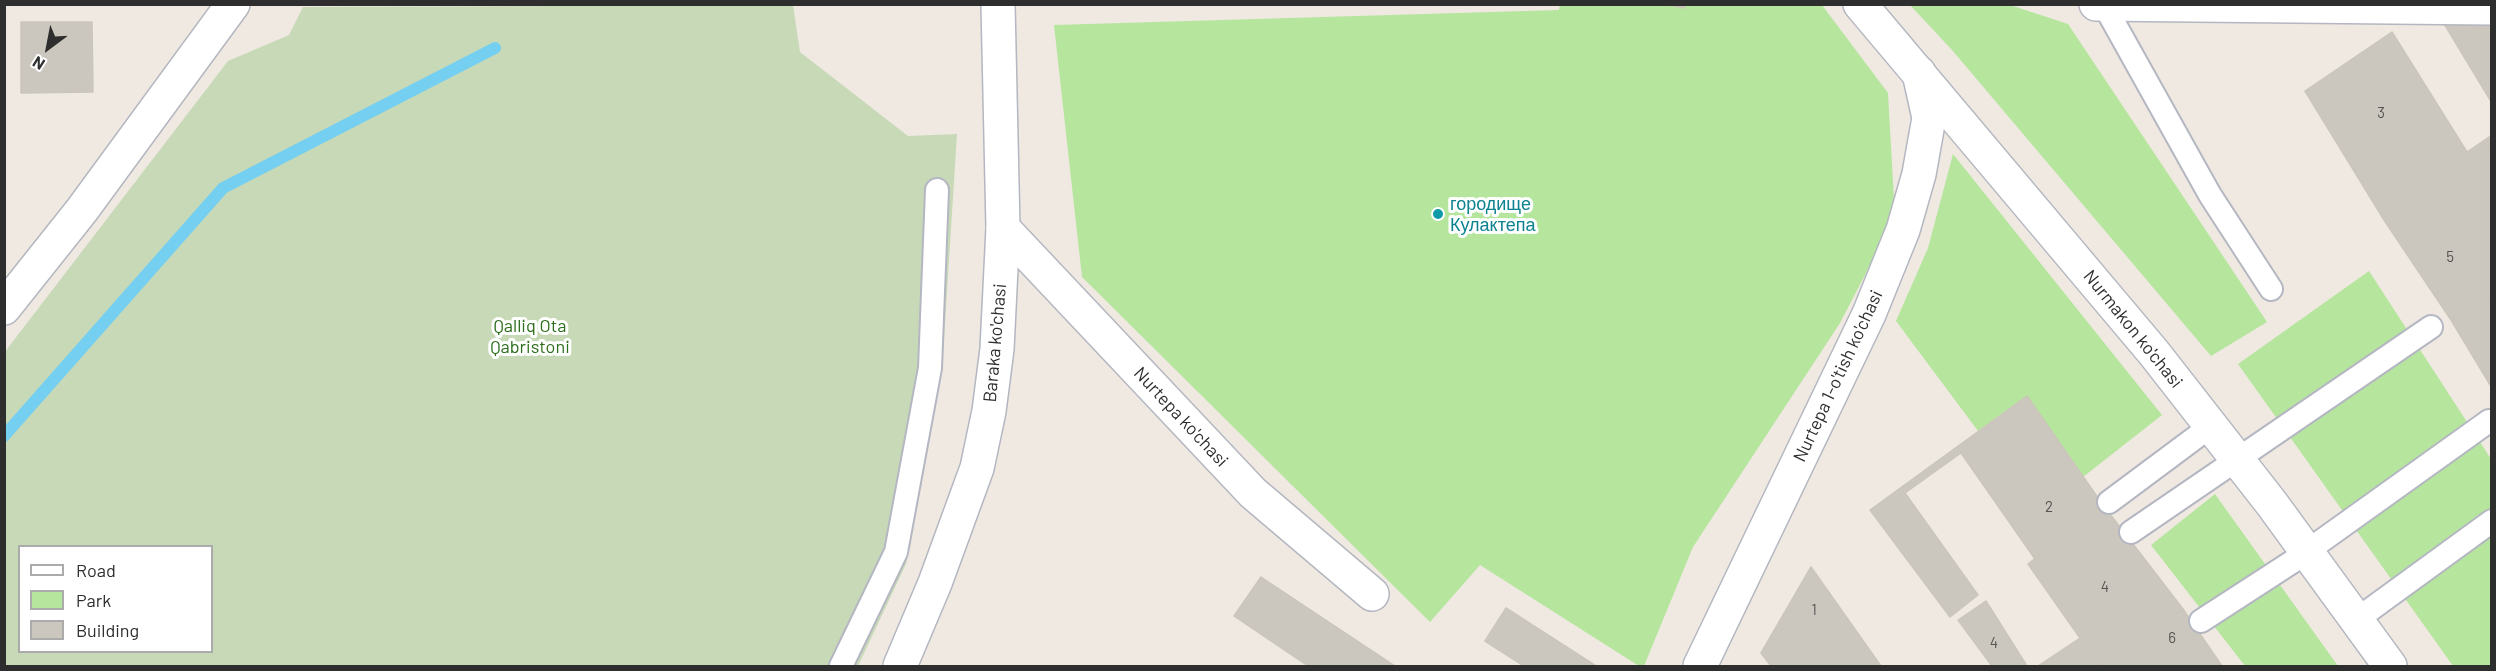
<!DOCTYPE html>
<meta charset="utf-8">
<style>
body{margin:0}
#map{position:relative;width:2496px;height:671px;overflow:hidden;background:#efe9e1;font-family:Barlow,sans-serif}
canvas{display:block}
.frame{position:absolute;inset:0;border:6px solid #2e2e2e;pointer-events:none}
.legend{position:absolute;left:18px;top:545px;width:195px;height:108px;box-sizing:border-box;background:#fff;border:2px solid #ababab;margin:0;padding:8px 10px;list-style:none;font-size:18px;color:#2e2e2e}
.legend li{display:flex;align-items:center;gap:12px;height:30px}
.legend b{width:30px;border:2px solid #ababab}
.north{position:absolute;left:18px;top:18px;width:60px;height:60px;-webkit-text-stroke:4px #fff;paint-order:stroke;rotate:212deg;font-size:16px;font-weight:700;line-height:24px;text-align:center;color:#2e2e2e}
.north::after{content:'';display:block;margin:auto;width:21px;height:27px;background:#2e2e2e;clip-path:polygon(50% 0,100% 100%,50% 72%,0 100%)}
</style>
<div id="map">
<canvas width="2496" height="671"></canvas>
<div class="frame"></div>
<ul class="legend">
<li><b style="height:8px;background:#fff"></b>Road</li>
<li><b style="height:16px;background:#b6e59e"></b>Park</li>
<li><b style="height:16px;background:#cbc7bf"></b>Building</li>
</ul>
<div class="north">N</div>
</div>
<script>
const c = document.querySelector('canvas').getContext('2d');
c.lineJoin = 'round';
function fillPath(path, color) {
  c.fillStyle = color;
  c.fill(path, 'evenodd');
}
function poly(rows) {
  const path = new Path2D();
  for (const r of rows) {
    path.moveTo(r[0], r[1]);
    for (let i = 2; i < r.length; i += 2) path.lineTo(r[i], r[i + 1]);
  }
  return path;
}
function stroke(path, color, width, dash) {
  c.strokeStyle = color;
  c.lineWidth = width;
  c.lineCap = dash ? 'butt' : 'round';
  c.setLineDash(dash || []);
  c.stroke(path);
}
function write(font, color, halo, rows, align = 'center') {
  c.font = font + ' Barlow,sans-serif';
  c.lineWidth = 6;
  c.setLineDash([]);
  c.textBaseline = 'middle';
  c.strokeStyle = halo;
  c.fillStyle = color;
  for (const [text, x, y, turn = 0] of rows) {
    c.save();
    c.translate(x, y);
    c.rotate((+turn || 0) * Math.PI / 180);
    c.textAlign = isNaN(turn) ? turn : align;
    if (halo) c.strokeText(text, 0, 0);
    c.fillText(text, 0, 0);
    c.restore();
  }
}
fillPath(poly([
 [1560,4,1822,5,1888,93,1895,217,1840,323,1693,547,1644,666,1639,666,1480,565,1430,622,1082,277,1054,25,1559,10],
 [1910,5,2010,5,2068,24,2267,322,2211,356,1952,50],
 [1953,154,2162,415,2083,477,2027,396,1978,431,1896,321,1928,248],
 [2369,271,2491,459,2491,666,2453,666,2238,364],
 [2215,494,2338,666,2245,666,2151,545]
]), '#b6e59e');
fillPath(poly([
 [793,5,800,52,908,136,957,134,943,355,906,564,858,666,5,666,4,353,228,61,289,35,303,7],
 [20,546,212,546,212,652,20,652]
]), '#c8d9b8');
stroke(poly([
 [4,436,223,188,495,48]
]), '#75cff0', 12);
const building = poly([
 [1665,4,1685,4,1684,8,1665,4],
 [21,22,92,22,93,92,21,93,21,22],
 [2443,22,2492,25,2492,103,2443,22],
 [2392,32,2467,152,2492,135,2492,148,2384,220,2305,91,2392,32],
 [2492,148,2492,294,2451,320,2384,220,2492,148],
 [2492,294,2492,388,2451,320,2492,294],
 [2027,396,2103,505,2035,559,1961,453,1905,493,1978,595,1950,617,1870,510,2027,396],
 [2103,505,2183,609,2100,666,2038,666,2080,638,2028,564,2103,505],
 [1811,567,1881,666,1771,666,1761,653,1811,567],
 [1261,577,1395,666,1308,666,1234,616,1261,577],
 [1986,601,2027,666,1992,666,1958,620,1986,601],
 [1506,608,1596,666,1524,666,1485,641,1506,608],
 [2183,609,2222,666,2100,666,2183,609]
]);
fillPath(building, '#cbc7bf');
stroke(building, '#cbc5ba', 1.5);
const service = poly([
 [2104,5,2210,195,2271,289],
 [2109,502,2211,426],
 [2131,532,2431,327],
 [2356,620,2492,521],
 [2201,621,2292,562,2489,421],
 [841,666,896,552,930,368,937,190]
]);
const minor = poly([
 [2096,4,2492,8],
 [1003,228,1253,493,1372,594],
 [4,308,82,210,233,4],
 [1700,666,1869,314,1903,230,1919,174,1929,118,1919,73]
]);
const tertiary = poly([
 [1860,4,2154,353,2272,504,2390,666]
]);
const secondary = poly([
 [900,666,935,583,977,468,989,411,997,349,1003,228,998,4]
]);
stroke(service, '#b4b7c1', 26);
stroke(minor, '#b4b7c1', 36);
stroke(tertiary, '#b4b7c1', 36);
stroke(secondary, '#b4b7c1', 36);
stroke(service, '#fff', 22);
stroke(minor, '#fff', 33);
stroke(tertiary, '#fff', 33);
stroke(secondary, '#fff', 33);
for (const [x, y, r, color] of [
 [1438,214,6,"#0f9aa8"]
]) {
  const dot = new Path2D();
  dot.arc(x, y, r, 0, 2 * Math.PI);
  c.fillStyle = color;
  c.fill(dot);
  stroke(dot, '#fff', 2);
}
write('15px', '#555452', null, [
 ["3",2381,113],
 ["5",2450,257],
 ["2",2049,507],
 ["4",2105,587],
 ["1",1814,610],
 ["6",2172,638],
 ["4",1994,643]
]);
write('18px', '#0d838f', '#fff', [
 ["городище",1450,204],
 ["Кулактепа",1450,225]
], 'left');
write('18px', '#2c6e1b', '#fff', [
 ["Qalliq Ota",530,326],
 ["Qabristoni",530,347]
]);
write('18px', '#2e2e2e', '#fff', [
 ["Nurmakon ko'chasi",2133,329,51],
 ["Baraka ko'chasi",995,343,-85],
 ["Nurtepa 1-o'tish ko'chasi",1838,376,-65],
 ["Nurtepa ko'chasi",1181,417,47]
]);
</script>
